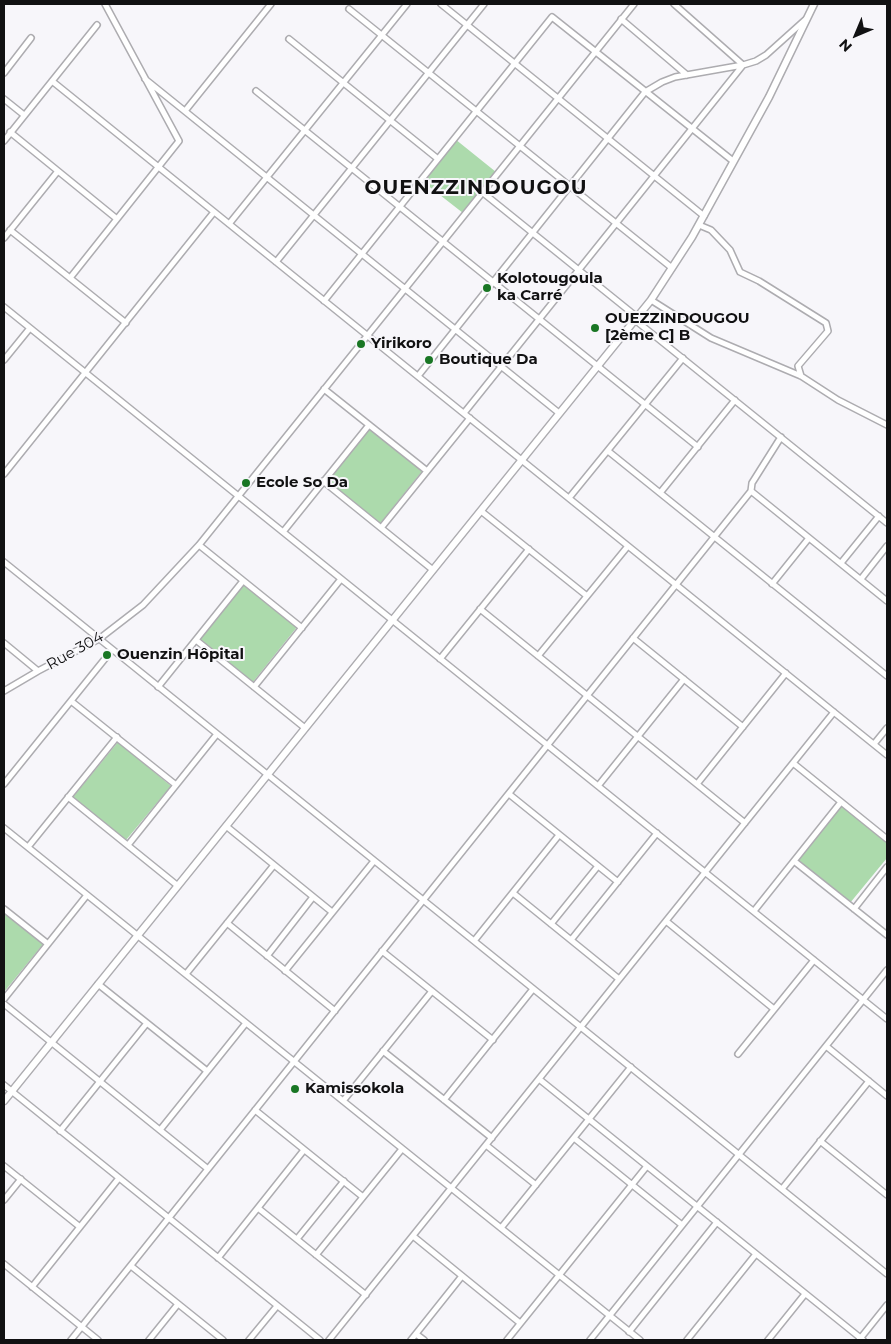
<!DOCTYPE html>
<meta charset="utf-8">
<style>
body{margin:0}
#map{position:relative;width:891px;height:1344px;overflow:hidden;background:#f7f6fa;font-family:Montserrat,sans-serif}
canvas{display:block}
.frame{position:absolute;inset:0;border:5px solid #111112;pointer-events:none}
.north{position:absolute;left:831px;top:10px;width:50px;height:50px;-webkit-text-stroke:4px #f7f6fa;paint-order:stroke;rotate:225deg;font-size:14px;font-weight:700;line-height:20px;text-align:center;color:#111112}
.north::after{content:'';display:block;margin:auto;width:18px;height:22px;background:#111112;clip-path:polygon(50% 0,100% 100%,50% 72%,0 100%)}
</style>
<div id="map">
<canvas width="891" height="1344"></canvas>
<div class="frame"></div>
<div class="north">N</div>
</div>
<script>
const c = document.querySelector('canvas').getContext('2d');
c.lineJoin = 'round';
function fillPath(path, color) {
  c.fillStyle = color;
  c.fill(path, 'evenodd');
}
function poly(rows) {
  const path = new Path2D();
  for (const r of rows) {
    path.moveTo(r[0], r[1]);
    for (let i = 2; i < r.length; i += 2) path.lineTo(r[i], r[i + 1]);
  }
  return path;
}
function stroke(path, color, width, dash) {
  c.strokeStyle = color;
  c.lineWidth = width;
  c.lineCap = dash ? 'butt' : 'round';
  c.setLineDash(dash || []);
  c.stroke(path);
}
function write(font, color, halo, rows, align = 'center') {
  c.font = font + ' Montserrat,sans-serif';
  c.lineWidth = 4;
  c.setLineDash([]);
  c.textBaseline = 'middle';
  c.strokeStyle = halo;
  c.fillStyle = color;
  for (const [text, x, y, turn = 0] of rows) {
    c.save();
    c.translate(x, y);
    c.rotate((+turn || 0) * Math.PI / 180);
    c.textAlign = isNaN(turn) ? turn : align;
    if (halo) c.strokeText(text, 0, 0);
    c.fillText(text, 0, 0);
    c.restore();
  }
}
fillPath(poly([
 [455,139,496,172,463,213,422,181],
 [370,427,423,470,379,525,326,481],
 [244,584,297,627,253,682,199,638],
 [118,742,171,786,126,840,73,797],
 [842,805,887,842,887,858,850,903,797,859],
 [4,910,44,943,4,992]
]), '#acdaac');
const minor = poly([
 [441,4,704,216],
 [349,9,672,268],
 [621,19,687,75],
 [289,39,438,159],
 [4,73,31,38],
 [145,79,559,413],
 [52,81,887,755],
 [256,91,698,447],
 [4,99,24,115],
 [185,111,271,4],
 [10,132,117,219],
 [4,141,97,25],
 [482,192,637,317],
 [229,224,407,4],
 [699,225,711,230,730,250,740,272,759,281,826,323,828,331,798,366,801,376],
 [10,230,126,323],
 [4,238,58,171],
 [276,262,484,4],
 [70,278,179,141,105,4],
 [651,300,711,338,801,376,838,400,887,425],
 [324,301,552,17,733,161],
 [4,307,887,1019],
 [635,320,887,523],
 [4,360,30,328],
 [418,376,645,92,662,82,675,77,743,65,756,61,766,55,805,20],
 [324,389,427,471],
 [464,413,743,65,674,4],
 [608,451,887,676],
 [4,474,214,212],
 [323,481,433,570],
 [751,491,887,601],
 [660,493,735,400],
 [569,498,683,358],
 [481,511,587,596],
 [381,528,470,418],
 [283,532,369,425],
 [199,545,302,628],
 [4,562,887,1274],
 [841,563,879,516],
 [861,579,887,546],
 [772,584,809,538],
 [480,609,745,823],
 [633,638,743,727],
 [196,640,305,728],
 [4,643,38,671],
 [538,656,628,546],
 [440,659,529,549],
 [158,687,243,581],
 [254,687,341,579],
 [4,691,38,671,99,639,143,605,199,545,634,4],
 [71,701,176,785],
 [874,744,887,728],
 [793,763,887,839],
 [4,784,112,650],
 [697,784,786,673],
 [598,786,684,679],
 [509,794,618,882],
 [68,797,178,886],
 [226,826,332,912],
 [4,828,640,1340],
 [128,845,217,734],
 [28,847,117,737],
 [794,861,887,935],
 [513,893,619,979],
 [4,909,48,944],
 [854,909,887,867],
 [754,911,841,802],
 [666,921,774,1009],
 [227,923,335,1011],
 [551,924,598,866],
 [571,940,657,833],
 [474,941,559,835],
 [382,951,493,1040],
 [267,956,313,897],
 [285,971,374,861],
 [186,974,274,865],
 [98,984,207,1071],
 [4,999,87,895],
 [4,1004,208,1169],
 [826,1046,887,1096],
 [383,1051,492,1138],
 [738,1054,814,960],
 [539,1079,863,1340],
 [4,1085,320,1340],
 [444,1100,533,989],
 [343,1101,432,991],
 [255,1110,363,1197],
 [160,1130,246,1023],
 [60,1131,147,1023],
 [574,1138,682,1225],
 [820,1141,887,1195],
 [486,1145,536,1185],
 [4,1166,80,1227],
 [782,1189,869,1081],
 [4,1200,21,1179],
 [258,1208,366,1295],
 [501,1228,631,1067],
 [413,1236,520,1323],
 [297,1239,344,1181],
 [316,1255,402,1149],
 [218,1258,304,1150],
 [4,1264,98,1340],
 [131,1266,223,1340],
 [32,1287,119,1178],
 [629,1332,717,1222],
 [416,1334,424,1340],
 [71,1340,751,491,752,483,781,437],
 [149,1340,178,1304],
 [249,1340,277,1306],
 [329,1340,834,712],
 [411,1340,462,1276],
 [507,1340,647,1166],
 [590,1340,887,970],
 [687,1340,756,1254],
 [768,1340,805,1294],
 [859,1340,887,1305]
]);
const tertiary = poly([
 [4,1101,651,300,692,237,769,97,814,4]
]);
stroke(minor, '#adacb0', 8);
stroke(tertiary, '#adacb0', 9);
stroke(minor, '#fff', 5);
stroke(tertiary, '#fff', 6);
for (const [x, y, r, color] of [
 [487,288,5,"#197624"],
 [595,328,5,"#197624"],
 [361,344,5,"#197624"],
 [429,360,5,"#197624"],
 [246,483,5,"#197624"],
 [107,655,5,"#197624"],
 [295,1089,5,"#197624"]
]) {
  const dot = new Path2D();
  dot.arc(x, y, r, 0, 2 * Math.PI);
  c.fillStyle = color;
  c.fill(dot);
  stroke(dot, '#f7f6fa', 2);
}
write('bold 15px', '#111112', '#f7f6fa', [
 ["Kolotougoula",497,279],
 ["ka Carré",497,296],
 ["OUEZZINDOUGOU",605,319],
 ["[2ème C] B",605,336],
 ["Yirikoro",371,344],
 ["Boutique Da",439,360],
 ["Ecole So Da",256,483],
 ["Ouenzin Hôpital",117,655],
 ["Kamissokola",305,1089]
], 'left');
write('15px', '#111112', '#f7f6fa', [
 ["Rue 304",75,651,-29]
]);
c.letterSpacing = '1px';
write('bold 20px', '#111112', '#f7f6fa', [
 ["OUENZZINDOUGOU",476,188]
]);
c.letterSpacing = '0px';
</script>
